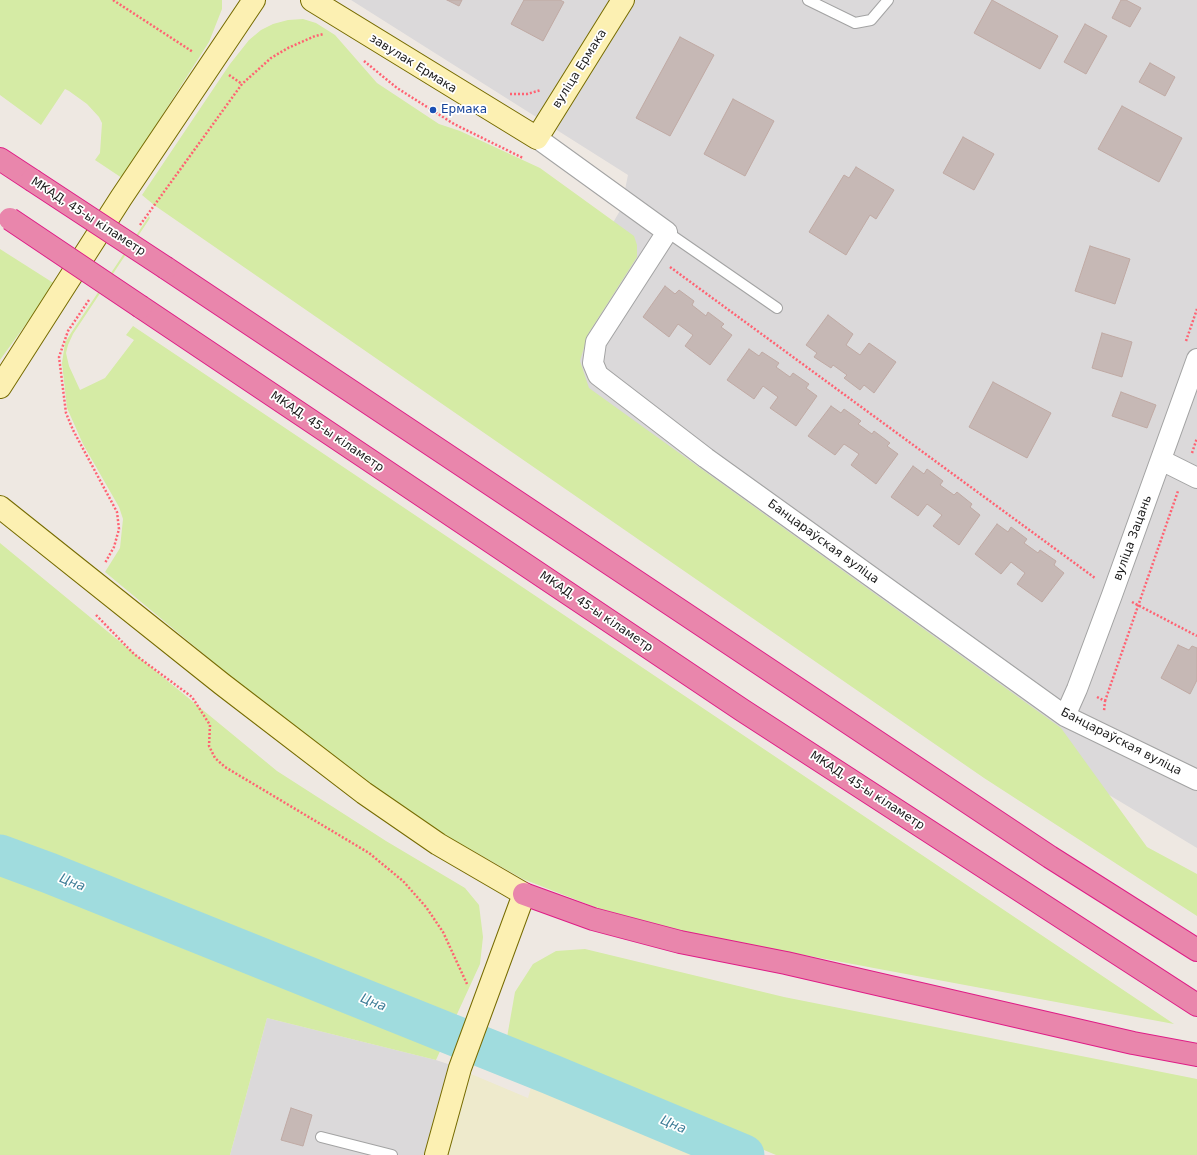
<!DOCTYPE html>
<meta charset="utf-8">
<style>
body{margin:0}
canvas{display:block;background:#eee8e2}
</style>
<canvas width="1197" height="1155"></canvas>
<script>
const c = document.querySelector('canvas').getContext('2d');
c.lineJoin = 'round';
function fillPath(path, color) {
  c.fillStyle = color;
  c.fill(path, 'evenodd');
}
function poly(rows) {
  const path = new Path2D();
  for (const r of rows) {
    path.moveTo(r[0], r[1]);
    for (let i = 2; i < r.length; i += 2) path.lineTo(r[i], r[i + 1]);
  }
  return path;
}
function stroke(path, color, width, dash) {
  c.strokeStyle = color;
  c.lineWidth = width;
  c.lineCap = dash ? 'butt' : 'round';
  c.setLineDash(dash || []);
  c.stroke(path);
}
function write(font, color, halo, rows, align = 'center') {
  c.font = font + ' "DejaVu Sans",sans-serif';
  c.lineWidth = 3.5;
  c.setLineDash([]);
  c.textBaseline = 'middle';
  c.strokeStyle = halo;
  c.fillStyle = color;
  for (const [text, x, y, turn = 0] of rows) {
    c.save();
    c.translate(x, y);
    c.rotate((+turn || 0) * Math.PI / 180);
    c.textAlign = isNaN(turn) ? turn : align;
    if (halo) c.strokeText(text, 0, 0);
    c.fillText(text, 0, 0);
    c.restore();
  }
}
fillPath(poly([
 [351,0,1197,0,1197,848,932,688,520,381,621,209,628,175],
 [267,1018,436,1060,460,1068,436,1155,230,1155]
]), '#dbd9da');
fillPath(poly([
 [471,1074,528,1098,533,1080,718,1155,447,1155]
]), '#eeeacc');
fillPath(poly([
 [0,0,222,0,222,9,209,42,122,178,95,160,100,153,102,123,99,117,87,104,69,91,65,89,41,125,0,95],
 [303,19,316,23,335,35,377,83,439,124,460,131,540,168,634,236,637,245,637,257,588,334,580,361,589,388,1061,728,1147,847,1197,874,1197,916,984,778,154,205,142,195,230,64,249,40,261,30,273,24,288,20],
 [149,216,150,218,73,334,68,345,66,353,69,366,80,390,105,378,134,340,126,335,133,326,1174,1024,788,952,683,931,597,908,523,879,438,831,371,784,229,675,105,572,120,548,123,519,119,507,83,444,67,408,62,363,65,343,71,333],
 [0,249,55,284,0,360],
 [0,543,277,771,386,841,465,888,479,905,483,937,480,964,436,1060,267,1018,230,1155,0,1155],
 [585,949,784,997,1197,1079,1197,1155,776,1155,506,1043,515,992,533,964,556,951]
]), '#d5eba5');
stroke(poly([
 [0,855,49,873,550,1074,744,1155]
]), '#a0dcde', 41);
const building = poly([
 [447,0,462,0,459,6,447,0],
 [524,0,560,0,564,2,543,41,511,24,524,0],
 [992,0,1058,36,1040,69,974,33,992,0],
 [1121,0,1126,0,1141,8,1130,27,1112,18,1121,0],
 [1085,24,1107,36,1086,74,1064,62,1085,24],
 [680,37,714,55,670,136,636,118,680,37],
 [1150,63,1175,77,1165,96,1139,82,1150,63],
 [733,99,774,121,745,176,704,154,733,99],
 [1122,106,1182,138,1159,182,1098,149,1122,106],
 [963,137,994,154,974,190,943,173,963,137],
 [856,167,894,190,876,219,870,215,846,255,809,232,844,175,849,178,856,167],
 [1090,246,1130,259,1115,304,1075,291,1090,246],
 [665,286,675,294,679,290,694,301,692,305,706,316,708,312,724,324,721,327,732,335,710,365,685,346,693,335,678,324,669,337,643,317,665,286],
 [828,315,853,334,846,345,860,355,869,343,896,362,874,393,864,385,860,390,844,378,847,375,833,365,831,368,814,357,817,353,806,345,828,315],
 [1102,333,1132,342,1122,377,1092,368,1102,333],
 [749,349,759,356,762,352,779,363,776,367,790,377,793,373,809,384,806,388,817,396,796,426,770,408,778,397,763,386,754,399,727,380,749,349],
 [993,382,1051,413,1027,458,969,427,993,382],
 [1121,392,1156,405,1147,428,1112,416,1121,392],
 [831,406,841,413,844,409,861,421,858,424,872,434,874,431,890,443,887,446,898,454,876,484,851,465,859,454,844,444,835,455,808,436,831,406],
 [913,466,924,474,927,469,943,481,940,485,954,495,957,492,972,504,970,507,980,515,959,545,933,526,942,515,927,504,918,516,891,497,913,466],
 [997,524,1008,532,1011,527,1027,539,1024,543,1038,553,1040,550,1056,561,1054,565,1064,573,1042,602,1017,584,1025,573,1011,562,1001,574,975,554,997,524],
 [1178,645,1189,650,1192,646,1197,648,1197,680,1190,694,1161,678,1178,645],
 [291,1108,312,1115,303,1146,281,1140,291,1108]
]);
fillPath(building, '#c6b8b5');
stroke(building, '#c0aaa4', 1);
const lane = poly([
 [808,0,855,23,871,20,888,0],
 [667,232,777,308],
 [321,1137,392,1155]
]);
const street = poly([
 [537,138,667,232,596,342,593,363,598,375,706,458,1065,716,1197,780],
 [1161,460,1197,478],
 [1065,716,1077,689,1112,595,1197,359]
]);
const secondary = poly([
 [312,0,537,138,623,0],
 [0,387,121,198,254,0],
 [0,507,222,684,364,793,438,844,524,894,460,1068,436,1155]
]);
const highway = poly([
 [0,159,32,180],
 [166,268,1050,857,1197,950],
 [141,307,742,710,1197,1005],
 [524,894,593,919,680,942,786,963,1133,1043,1197,1055]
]);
stroke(lane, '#a3a3a3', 12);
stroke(street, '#a3a3a3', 22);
stroke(secondary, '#766b01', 24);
stroke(highway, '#de1d86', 24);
stroke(poly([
 [113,0,193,52],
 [364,61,397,88,454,124,523,158],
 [229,75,242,84],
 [510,94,527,94,541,90],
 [140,225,242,84,271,58,288,48,315,36,324,34],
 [670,267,1095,578],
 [89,300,68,331,59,357,66,413,73,430,117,512,119,529,114,547,105,563],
 [1186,341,1197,309],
 [1192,453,1197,438],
 [1132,602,1197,636],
 [96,615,134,654,192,697,210,725,209,746,215,758,225,767,369,853,403,881,426,907,443,932,467,984],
 [1097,697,1105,701,1104,711],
 [1105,701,1178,491]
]), '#ff6272', 2.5, [2, 2]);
stroke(lane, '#fff', 10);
stroke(street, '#fff', 20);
stroke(secondary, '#fcf0b2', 22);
stroke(highway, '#e986ac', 22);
const highwayBridge = poly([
 [32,180,166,268],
 [10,219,141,307]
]);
stroke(highwayBridge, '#de1d86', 24, []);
stroke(highwayBridge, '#e986ac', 22);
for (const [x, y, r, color] of [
 [433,110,4,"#1a4fb4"]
]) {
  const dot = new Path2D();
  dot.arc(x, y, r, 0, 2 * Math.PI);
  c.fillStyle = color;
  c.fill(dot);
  stroke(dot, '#fff', 1.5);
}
write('12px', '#1c1c1c', '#fff', [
 ["завулак Ермака",413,64,32],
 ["вуліца Ермака",580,69,-58],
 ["МКАД, 45-ы кіламетр",88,217,33],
 ["МКАД, 45-ы кіламетр",327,432,34],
 ["вуліца Зацань",1133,538,-70],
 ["Банцараўская вуліца",823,542,36],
 ["МКАД, 45-ы кіламетр",596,612,34],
 ["Банцараўская вуліца",1121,742,27],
 ["МКАД, 45-ы кіламетр",867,791,33]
]);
write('12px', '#164399', '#fff', [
 ["Ермака",441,110]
], 'left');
write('italic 13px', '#3e7d97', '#fff', [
 ["Цна",72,883,22],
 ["Цна",373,1003,22],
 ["Цна",673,1125,23]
]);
</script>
